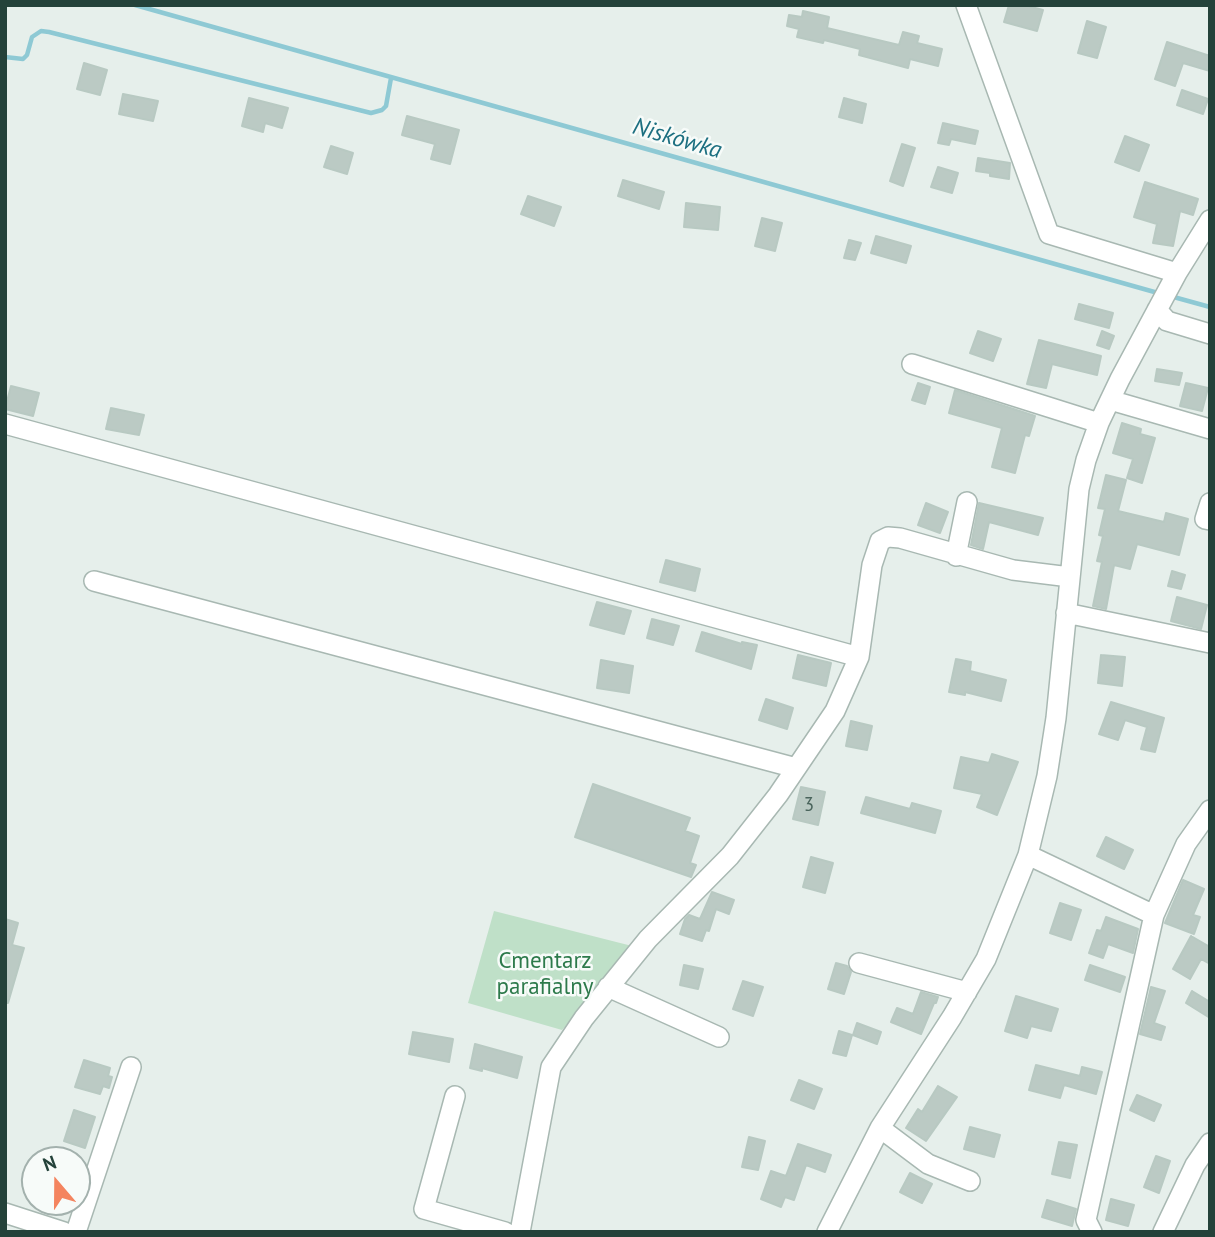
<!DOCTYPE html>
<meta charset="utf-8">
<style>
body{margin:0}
#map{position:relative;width:1215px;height:1237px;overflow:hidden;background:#e6efeb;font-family:"PT Sans",sans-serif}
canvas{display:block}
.frame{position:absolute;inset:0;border:7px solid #24423a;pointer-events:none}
.north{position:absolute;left:21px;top:1146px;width:70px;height:70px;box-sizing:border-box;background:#f7fbf9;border:2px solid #a3b1ad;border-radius:50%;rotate:340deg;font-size:19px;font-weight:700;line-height:28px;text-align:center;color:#24423a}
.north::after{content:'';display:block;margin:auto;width:24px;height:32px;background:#f4845f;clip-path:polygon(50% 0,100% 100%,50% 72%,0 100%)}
</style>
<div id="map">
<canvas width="1215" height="1237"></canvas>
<div class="frame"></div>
<div class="north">N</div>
</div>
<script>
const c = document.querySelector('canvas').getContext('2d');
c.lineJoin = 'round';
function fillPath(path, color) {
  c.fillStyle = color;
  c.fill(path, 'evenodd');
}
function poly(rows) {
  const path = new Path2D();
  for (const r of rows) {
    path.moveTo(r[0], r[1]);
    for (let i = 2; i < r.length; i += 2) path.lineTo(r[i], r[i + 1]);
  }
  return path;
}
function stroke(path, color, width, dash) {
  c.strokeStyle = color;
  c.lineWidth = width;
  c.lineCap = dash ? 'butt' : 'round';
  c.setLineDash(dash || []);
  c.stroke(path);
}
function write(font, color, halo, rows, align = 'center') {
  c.font = font + ' "PT Sans",sans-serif';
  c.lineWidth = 5;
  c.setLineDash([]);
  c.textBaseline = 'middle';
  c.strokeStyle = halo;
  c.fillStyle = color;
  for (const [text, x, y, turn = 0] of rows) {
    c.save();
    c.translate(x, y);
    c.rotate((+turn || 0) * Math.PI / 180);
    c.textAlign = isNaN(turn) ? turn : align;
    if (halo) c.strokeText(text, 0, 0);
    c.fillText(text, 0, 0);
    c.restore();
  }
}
fillPath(poly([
 [494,911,636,947,562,1030,468,1003]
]), '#bfe0c8');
stroke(poly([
 [135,5,1158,293],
 [5,57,23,59,27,55,32,37,41,31,49,32,371,113,382,110,386,106,391,78],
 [1170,296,1210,307]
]), '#8ec9d4', 4.5);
const building = poly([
 [1009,5,1024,5,1043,10,1037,31,1004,22,1009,5],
 [803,11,829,17,827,28,899,45,903,32,919,36,917,43,942,49,938,66,910,59,908,68,859,55,860,49,824,40,823,43,797,37,799,29,787,26,789,15,802,17,803,11],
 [1087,21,1106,27,1097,58,1078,53,1087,21],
 [1167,42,1210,56,1210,71,1183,63,1175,86,1155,79,1167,42],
 [84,63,107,70,100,95,77,89,84,63],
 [1182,90,1208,99,1203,114,1177,105,1182,90],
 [123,94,158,101,153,121,119,114,123,94],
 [249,98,288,108,282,128,265,123,263,132,242,126,249,98],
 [844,98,866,104,862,123,839,117,844,98],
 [407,116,459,130,450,164,431,159,435,144,402,135,407,116],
 [943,123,978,131,975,144,951,139,949,145,938,143,943,123],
 [1125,136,1149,145,1139,171,1115,162,1125,136],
 [902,144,915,148,903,186,890,181,902,144],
 [331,146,353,153,347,174,324,167,331,146],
 [978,158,1010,163,1009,179,990,176,990,173,976,171,978,158],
 [938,167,958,173,952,193,931,187,938,167],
 [623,180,664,192,659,209,618,196,623,180],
 [1145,182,1198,199,1193,215,1180,211,1173,246,1153,243,1157,224,1134,217,1145,182],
 [528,196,561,207,554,226,521,214,528,196],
 [686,203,720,207,718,230,684,227,686,203],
 [762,218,782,223,775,251,755,246,762,218],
 [876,236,911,246,906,263,871,253,876,236],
 [849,240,861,243,855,260,844,258,849,240],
 [1079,304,1113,313,1109,328,1075,319,1079,304],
 [978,331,1001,339,993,361,970,353,978,331],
 [1102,331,1114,336,1109,349,1097,345,1102,331],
 [1039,340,1101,356,1097,375,1052,364,1046,388,1027,384,1039,340],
 [1157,369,1182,373,1179,385,1155,381,1157,369],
 [918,383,930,387,925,404,912,400,918,383],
 [1186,383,1208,388,1202,411,1180,406,1186,383],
 [11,386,39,393,33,416,5,409,11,386],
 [955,390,1035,416,1029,436,1025,435,1015,473,992,467,1002,428,949,413,955,390],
 [111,408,144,415,139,435,106,429,111,408],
 [1122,423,1141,429,1140,434,1155,438,1142,483,1127,478,1133,459,1113,453,1122,423],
 [1106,475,1126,480,1118,511,1164,522,1166,513,1188,519,1179,555,1137,544,1130,569,1114,565,1106,609,1093,606,1102,562,1097,561,1103,536,1099,535,1105,509,1098,508,1106,475],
 [926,503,948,512,940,533,918,525,926,503],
 [979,503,1043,518,1038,535,989,522,983,549,971,545,979,503],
 [666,560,700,569,695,591,660,582,666,560],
 [1172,571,1185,575,1181,589,1168,586,1172,571],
 [1177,597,1207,605,1201,629,1171,621,1177,597],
 [597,602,631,611,624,634,590,625,597,602],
 [652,619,679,626,673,645,647,638,652,619],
 [702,632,742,644,742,642,757,645,751,669,696,651,702,632],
 [798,655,831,663,826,686,793,678,798,655],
 [1101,655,1125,657,1122,686,1098,683,1101,655],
 [956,659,971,662,970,671,1006,680,1001,701,965,692,965,695,949,692,956,659],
 [601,660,633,666,629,693,597,688,601,660],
 [766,699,793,708,787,729,759,720,766,699],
 [1111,702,1164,718,1155,752,1141,749,1147,727,1125,720,1118,740,1099,734,1111,702],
 [851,721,872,726,867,750,846,746,851,721],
 [992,754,1018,762,997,815,977,807,982,794,954,788,961,757,989,763,992,754],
 [593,784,690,818,685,831,699,836,690,863,696,865,691,877,575,837,593,784],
 [801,787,825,792,818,825,793,819,801,787],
 [866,797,910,809,912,803,941,811,935,833,861,813,866,797],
 [1106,837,1133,850,1124,869,1097,856,1106,837],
 [811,857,833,863,825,893,803,887,811,857],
 [1183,880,1204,889,1193,915,1200,917,1194,934,1165,923,1183,880],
 [712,892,734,900,729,914,716,909,709,931,706,930,702,941,680,934,685,919,689,915,700,919,712,892],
 [1060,903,1081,910,1071,940,1050,933,1060,903],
 [1106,917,1138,929,1133,953,1108,944,1103,958,1089,953,1097,930,1101,931,1106,917],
 [5,919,18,923,12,945,24,948,8,1003,5,1003,5,919],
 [1191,936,1210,947,1210,964,1201,959,1190,979,1173,969,1191,936],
 [836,963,847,966,851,972,844,994,828,989,836,963],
 [684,965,703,969,698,989,680,985,684,965],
 [1090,965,1125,977,1120,992,1085,980,1090,965],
 [743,981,763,987,753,1016,733,1009,743,981],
 [1151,987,1165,991,1154,1023,1165,1027,1161,1040,1140,1034,1151,987],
 [1192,991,1210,1002,1210,1018,1186,1003,1192,991],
 [921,992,938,997,936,1003,934,1003,921,1034,891,1022,897,1008,913,1014,921,992],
 [1016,996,1058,1009,1051,1031,1031,1026,1027,1038,1005,1031,1016,996],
 [857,1023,881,1032,877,1044,853,1035,857,1023],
 [839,1031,852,1035,846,1056,833,1053,839,1031],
 [413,1032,453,1039,449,1062,409,1054,413,1032],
 [475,1044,522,1057,517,1078,482,1068,482,1071,470,1068,475,1044],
 [84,1060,110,1068,108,1076,112,1077,109,1088,103,1086,100,1094,75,1087,84,1060],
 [1036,1065,1080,1076,1082,1067,1102,1072,1096,1094,1064,1085,1060,1098,1029,1090,1036,1065],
 [799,1080,822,1089,814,1109,791,1100,799,1080],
 [938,1086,957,1097,926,1141,906,1128,918,1109,922,1112,938,1086],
 [1137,1095,1161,1105,1154,1121,1130,1110,1137,1095],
 [74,1110,95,1117,85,1148,64,1141,74,1110],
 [970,1127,1000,1135,994,1157,964,1149,970,1127],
 [749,1137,765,1141,758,1170,742,1167,749,1137],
 [1059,1142,1077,1145,1070,1178,1052,1174,1059,1142],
 [798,1144,831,1155,825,1172,806,1165,794,1200,785,1197,781,1207,761,1199,771,1171,786,1176,798,1144],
 [1156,1156,1170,1161,1159,1193,1144,1187,1156,1156],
 [910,1173,932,1184,922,1203,900,1192,910,1173],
 [1111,1199,1134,1205,1128,1226,1106,1220,1111,1199],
 [1047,1200,1076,1209,1072,1226,1042,1217,1047,1200]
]);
fillPath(building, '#bbcac4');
stroke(building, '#b8c9c2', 2);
const minor = poly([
 [966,5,1049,234,1177,273],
 [1157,310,1167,321,1210,334],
 [912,364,1099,423],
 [1110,400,1210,429],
 [5,424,859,657],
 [1210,503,1205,519,1210,520],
 [956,556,967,502],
 [94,581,796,768],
 [1066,613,1210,643],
 [1028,855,1154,915],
 [859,963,967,992],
 [608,987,719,1037],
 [455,1096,424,1209,505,1232],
 [880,1128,928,1164,970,1181],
 [5,1213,64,1232],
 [76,1232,131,1067],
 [520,1232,551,1067,584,1018,648,939,730,856,778,795,835,711,859,657,872,565,880,541,888,537,900,538,1013,570,1070,577],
 [827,1232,880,1128,952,1017,986,959,1028,855,1047,776,1056,718,1079,489,1086,460,1099,423,1120,379,1177,273,1210,220],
 [1092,1232,1086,1220,1154,915,1186,844,1210,810],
 [1163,1232,1195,1165,1210,1143]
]);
stroke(minor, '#a8b8b2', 22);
stroke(minor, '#fff', 19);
write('19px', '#4a645c', null, [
 ["3",809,806]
]);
write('23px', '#2d7a4b', '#f7fbf9', [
 ["Cmentarz",545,961],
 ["parafialny",545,987]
]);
write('italic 24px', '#1c6f80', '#f7fbf9', [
 ["Niskówka",677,139,16]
]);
</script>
